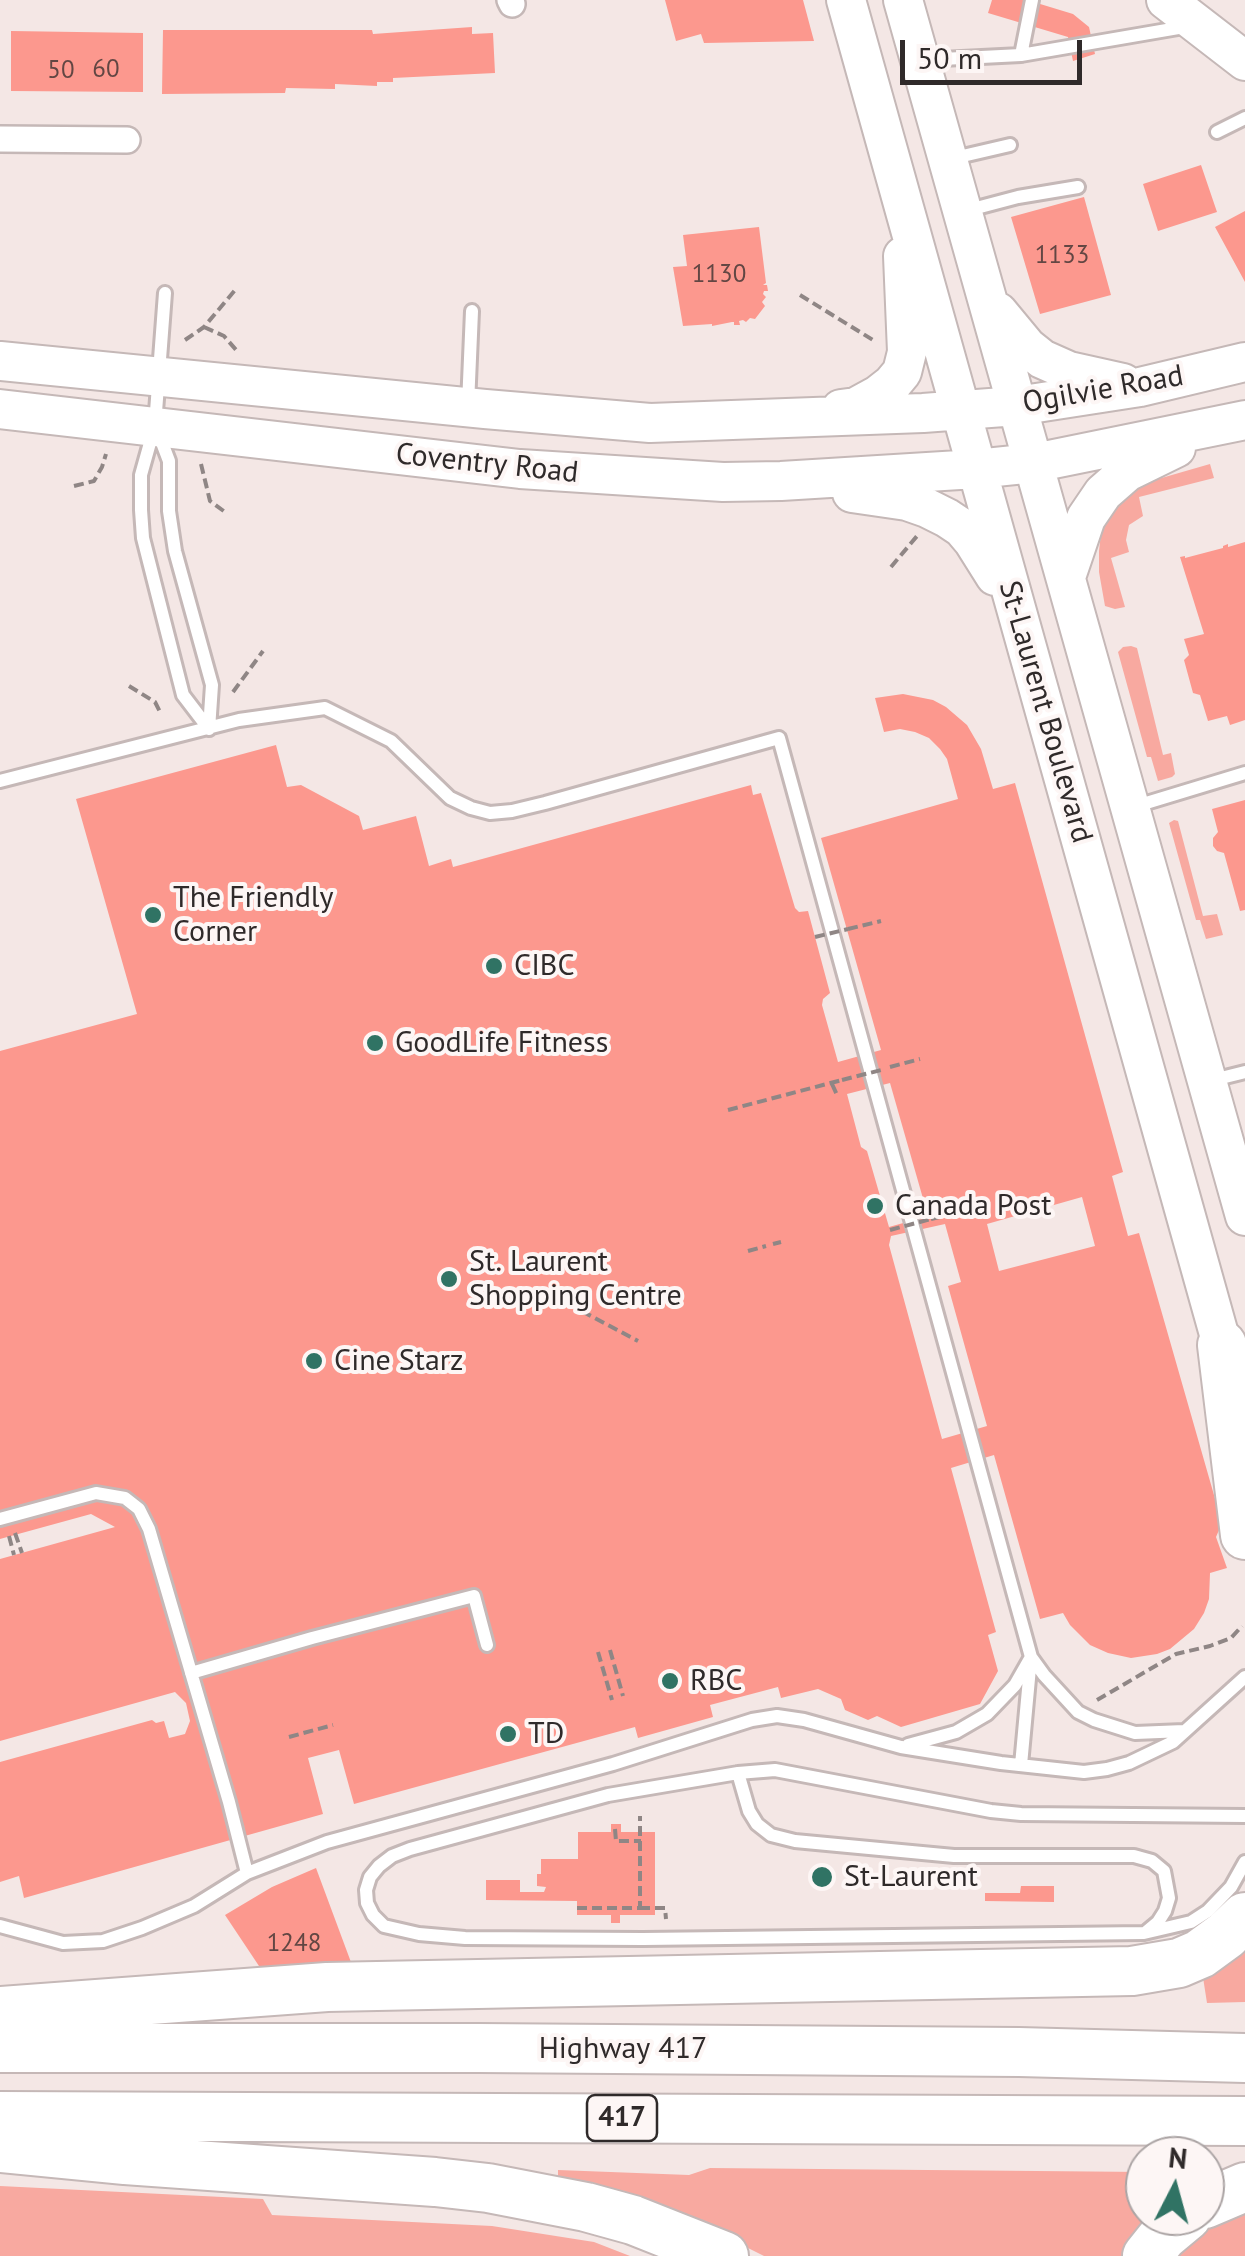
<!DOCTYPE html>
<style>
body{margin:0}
#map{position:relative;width:1245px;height:2256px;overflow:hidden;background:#f4e7e5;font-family:"PT Sans",sans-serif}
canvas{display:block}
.north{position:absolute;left:1125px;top:2136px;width:100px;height:100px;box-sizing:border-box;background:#fdf6f5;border:2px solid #aba4a4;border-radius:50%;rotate:6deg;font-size:28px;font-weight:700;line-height:40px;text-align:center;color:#2f2a2a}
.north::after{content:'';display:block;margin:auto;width:35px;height:45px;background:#307364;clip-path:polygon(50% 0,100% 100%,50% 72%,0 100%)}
.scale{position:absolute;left:900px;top:40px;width:182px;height:45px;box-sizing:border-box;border:5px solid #2f2a2a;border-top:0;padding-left:12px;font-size:30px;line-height:35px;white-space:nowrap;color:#2f2a2a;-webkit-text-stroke:8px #fdf6f5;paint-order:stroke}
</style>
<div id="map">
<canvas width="1245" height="2256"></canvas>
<div class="north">N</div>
<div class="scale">50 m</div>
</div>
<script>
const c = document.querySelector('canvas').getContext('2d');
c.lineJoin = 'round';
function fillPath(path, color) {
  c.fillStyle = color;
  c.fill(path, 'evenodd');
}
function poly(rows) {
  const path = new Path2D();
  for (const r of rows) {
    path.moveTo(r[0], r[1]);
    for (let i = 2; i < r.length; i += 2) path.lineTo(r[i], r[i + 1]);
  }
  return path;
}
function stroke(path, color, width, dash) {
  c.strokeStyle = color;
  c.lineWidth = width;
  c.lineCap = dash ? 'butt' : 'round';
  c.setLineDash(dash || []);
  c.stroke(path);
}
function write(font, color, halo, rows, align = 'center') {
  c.font = font + ' "PT Sans",sans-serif';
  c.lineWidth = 8;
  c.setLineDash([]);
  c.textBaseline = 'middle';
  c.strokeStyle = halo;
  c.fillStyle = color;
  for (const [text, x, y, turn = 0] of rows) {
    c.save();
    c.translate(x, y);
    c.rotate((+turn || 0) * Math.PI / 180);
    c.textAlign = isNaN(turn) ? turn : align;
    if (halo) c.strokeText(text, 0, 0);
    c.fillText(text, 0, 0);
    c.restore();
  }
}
fillPath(poly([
 [1210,464,1214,478,1139,497,1143,516,1129,525,1126,540,1129,552,1111,558,1125,607,1115,609,1105,606,1099,572,1099,551,1101,533,1113,510,1124,497,1141,486,1158,479],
 [1131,646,1137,648,1163,755,1171,753,1175,774,1172,777,1158,781,1151,757,1147,757,1118,652,1123,647],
 [1174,820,1178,821,1203,916,1217,914,1223,935,1206,939,1200,920,1196,920,1169,823],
 [1245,1940,1245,2002,1207,2003,1202,1971],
 [710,2168,1145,2172,1145,2216,1159,2216,1129,2256,764,2256,716,2232,558,2182,558,2170,689,2175],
 [0,2186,263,2199,272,2215,492,2226,594,2242,630,2256,0,2256],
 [1245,2212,1245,2256,1177,2256,1196,2236,1227,2217]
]), '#f8a9a0');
fillPath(poly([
 [665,0,803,0,814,41,704,43,701,34,676,41],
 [992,0,1027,0,1073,14,1089,27,1095,54,1073,61,1068,37,988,13],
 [472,27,472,34,493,33,495,73,393,78,393,82,377,82,377,86,335,84,335,89,286,88,285,93,162,94,163,30,372,30,373,34],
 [11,31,143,33,143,92,11,91],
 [1201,165,1217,212,1158,231,1143,184],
 [1084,197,1111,295,1040,314,1011,217],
 [1245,211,1245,282,1215,227],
 [759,227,766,283,763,285,767,285,768,291,764,291,763,294,766,297,762,302,765,306,755,319,750,318,746,322,743,320,739,321,740,325,734,325,734,322,732,322,712,326,712,324,683,326,673,267,687,266,683,235],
 [1245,542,1245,720,1230,725,1227,716,1208,721,1200,695,1193,693,1184,660,1189,655,1184,639,1204,634,1180,557,1185,556,1185,558,1223,548,1223,546,1228,544,1228,547],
 [903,694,933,700,946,707,967,725,981,749,993,789,1015,783,1123,1172,1112,1176,1128,1236,1139,1233,1222,1523,1216,1537,1227,1568,1210,1573,1209,1599,1204,1613,1194,1629,1170,1649,1157,1654,1131,1658,1108,1653,1090,1645,1070,1625,1063,1613,1040,1619,994,1455,951,1468,996,1632,988,1635,998,1671,980,1704,901,1727,877,1716,868,1720,845,1710,841,1699,818,1689,781,1698,778,1687,710,1705,713,1717,638,1738,635,1727,354,1804,339,1750,308,1758,323,1814,24,1898,19,1876,0,1882,0,1762,152,1720,156,1723,164,1721,169,1738,185,1734,190,1721,186,1703,175,1692,0,1741,0,1559,115,1527,91,1514,0,1539,0,1051,137,1014,76,799,276,745,287,787,301,785,359,816,363,830,416,816,429,866,451,859,453,867,751,785,753,795,761,793,795,908,799,912,808,911,830,993,823,999,822,1005,838,1062,881,1050,821,838,958,799,947,759,940,749,929,738,915,732,900,729,884,732,875,698],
 [890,1083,928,1216,889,1227,867,1151,861,1147,847,1094],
 [1082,1197,1095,1246,999,1271,987,1224],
 [945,1224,961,1282,948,1286,987,1426,942,1439,889,1245,891,1236],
 [1245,800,1245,910,1240,911,1224,853,1217,851,1213,846,1213,838,1218,832,1212,809],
 [611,1824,621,1824,621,1832,655,1832,655,1915,620,1915,620,1923,611,1923,611,1915,577,1915,577,1901,486,1900,486,1880,520,1880,520,1892,544,1892,546,1887,537,1886,537,1874,541,1874,541,1859,578,1859,578,1832,611,1832],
 [316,1868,355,1973,269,1981,225,1915,272,1887],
 [1021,1886,1054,1886,1054,1902,985,1901,985,1893,1020,1893]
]), '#fc988e');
const lane = poly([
 [1021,55,1032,0],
 [922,60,1021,55,1190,26],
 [1217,132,1245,118],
 [954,158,1010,145],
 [965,211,1018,197,1078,187],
 [165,293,155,425,141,475,141,510,143,538,183,695,209,729],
 [468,405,472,311],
 [158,432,169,461,169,511,175,551,212,685,209,729],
 [0,781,239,720,325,708,391,741,450,798,471,808,490,813,512,811,545,803,779,738,1031,1657,1021,1765],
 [1133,807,1245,773],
 [1209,1081,1245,1072],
 [0,1519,96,1493,125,1498,139,1509,149,1529,229,1802,247,1873],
 [191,1673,312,1638,474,1596,487,1645],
 [908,1745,956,1732,987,1714,1015,1685,1031,1657,1044,1675,1078,1712,1094,1720,1135,1733,1184,1731],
 [738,1773,749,1811,757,1824,771,1835,795,1841,954,1856,1134,1856,1152,1861,1164,1871,1169,1898,1165,1911,1158,1922,1146,1932],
 [1245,1816,1021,1814,991,1811,775,1770,738,1773,608,1795,410,1849,392,1856,379,1866,370,1877,366,1890,367,1903,373,1915,384,1926,419,1934,465,1938,643,1939,1144,1933,1191,1922,1208,1911,1231,1887,1245,1862],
 [0,1926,63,1943,103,1941,142,1928,194,1906,247,1873,327,1842,613,1764,752,1720,777,1716,804,1720,901,1747,1001,1763,1084,1772,1107,1769,1129,1763,1173,1742,1245,1677]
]);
const street = poly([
 [510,0,512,4],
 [0,139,127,140]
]);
const secondary = poly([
 [846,0,1229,1370],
 [903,0,1245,1216],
 [1166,0,1245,61],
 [998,312,1027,347,1042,359,1069,371,1123,383],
 [0,361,485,409,650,423,923,413,1017,406,1140,387,1245,362],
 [0,409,520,469,723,482,781,481,976,469,1034,463,1245,420],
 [841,409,856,407,878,395,892,384,902,372,907,352,903,256],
 [852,493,907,501,927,508,947,518,962,528,973,541,995,576],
 [1066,577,1086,518,1103,493,1127,472,1176,448]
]);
const highway = poly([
 [1222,1345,1245,1535],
 [0,2011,327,1987,1132,1971,1179,1963,1200,1954,1226,1935,1245,1917],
 [0,2048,479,2048,1019,2052,1245,2058],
 [0,2116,1245,2121],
 [0,2148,125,2160,435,2182,488,2188,586,2207,633,2220,724,2256],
 [1205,2204,1245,2187],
 [1147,2256,1163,2236,1187,2216]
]);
stroke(lane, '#c5b8b7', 18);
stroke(street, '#c5b8b7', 30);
stroke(secondary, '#c5b8b7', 42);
stroke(highway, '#c5b8b7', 52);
stroke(poly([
 [800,295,873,340],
 [204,327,224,336,237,351],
 [185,340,204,327,236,289],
 [201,464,210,501,225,512],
 [74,486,94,481,102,467,106,454],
 [891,567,917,536],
 [129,686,155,702,160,712],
 [233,692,263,651],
 [848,929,881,921],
 [890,1067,920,1059],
 [832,1084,838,1097],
 [728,1110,842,1080],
 [931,1219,962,1212],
 [773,1244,781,1242],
 [748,1251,766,1246],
 [574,1300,576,1308,638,1341],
 [15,1533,22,1553],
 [9,1536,14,1555],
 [610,1650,623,1696],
 [598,1652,612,1700],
 [1097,1700,1176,1654,1210,1646,1231,1638,1242,1626],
 [289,1737,333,1725],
 [615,1829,616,1841,641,1841],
 [577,1908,640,1908,640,1816],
 [640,1908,665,1908,666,1919]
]), '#8f8685', 4, [10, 5]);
stroke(lane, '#fff', 12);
stroke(street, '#fff', 25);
stroke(secondary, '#fff', 38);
stroke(highway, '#fff', 48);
stroke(poly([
 [815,937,848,929],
 [842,1080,885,1069],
 [890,1230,931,1219]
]), '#8f8685', 4, [10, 5]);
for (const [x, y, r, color] of [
 [153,915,10,"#307364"],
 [494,966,10,"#307364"],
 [375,1043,10,"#307364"],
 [875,1206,10,"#307364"],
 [449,1279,10,"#307364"],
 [314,1361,10,"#307364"],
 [670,1681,10,"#307364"],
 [508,1734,10,"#307364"],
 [822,1877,12,"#307364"]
]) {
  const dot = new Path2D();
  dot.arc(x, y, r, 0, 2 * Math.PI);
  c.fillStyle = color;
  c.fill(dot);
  stroke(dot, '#fdf6f5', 4);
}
write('25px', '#624643', null, [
 ["60",106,70],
 ["50",61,71],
 ["1133",1062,256],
 ["1130",719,275],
 ["1248",294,1944]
]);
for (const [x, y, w] of [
 [622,2118,70]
]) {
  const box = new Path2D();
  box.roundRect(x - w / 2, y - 23, w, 46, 8);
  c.fillStyle = '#fdf6f5';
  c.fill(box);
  stroke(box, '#2f2a2a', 2.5);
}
write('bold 28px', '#2f2a2a', null, [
 ["417",622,2118]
]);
write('30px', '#2f2a2a', '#fdf6f5', [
 ["Ogilvie Road",1103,390,-10],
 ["Coventry Road",487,464,6],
 ["St-Laurent Boulevard",1045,712,74],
 ["Highway 417",623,2049]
]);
write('30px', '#2f2a2a', '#fdf6f5', [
 ["The Friendly",173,898],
 ["Corner",173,932],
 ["CIBC",514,966],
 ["GoodLife Fitness",395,1043],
 ["Canada Post",895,1206],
 ["St. Laurent",469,1262],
 ["Shopping Centre",469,1296],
 ["Cine Starz",334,1361],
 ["RBC",690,1681],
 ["TD",528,1734],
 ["St-Laurent",844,1877]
], 'left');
</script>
